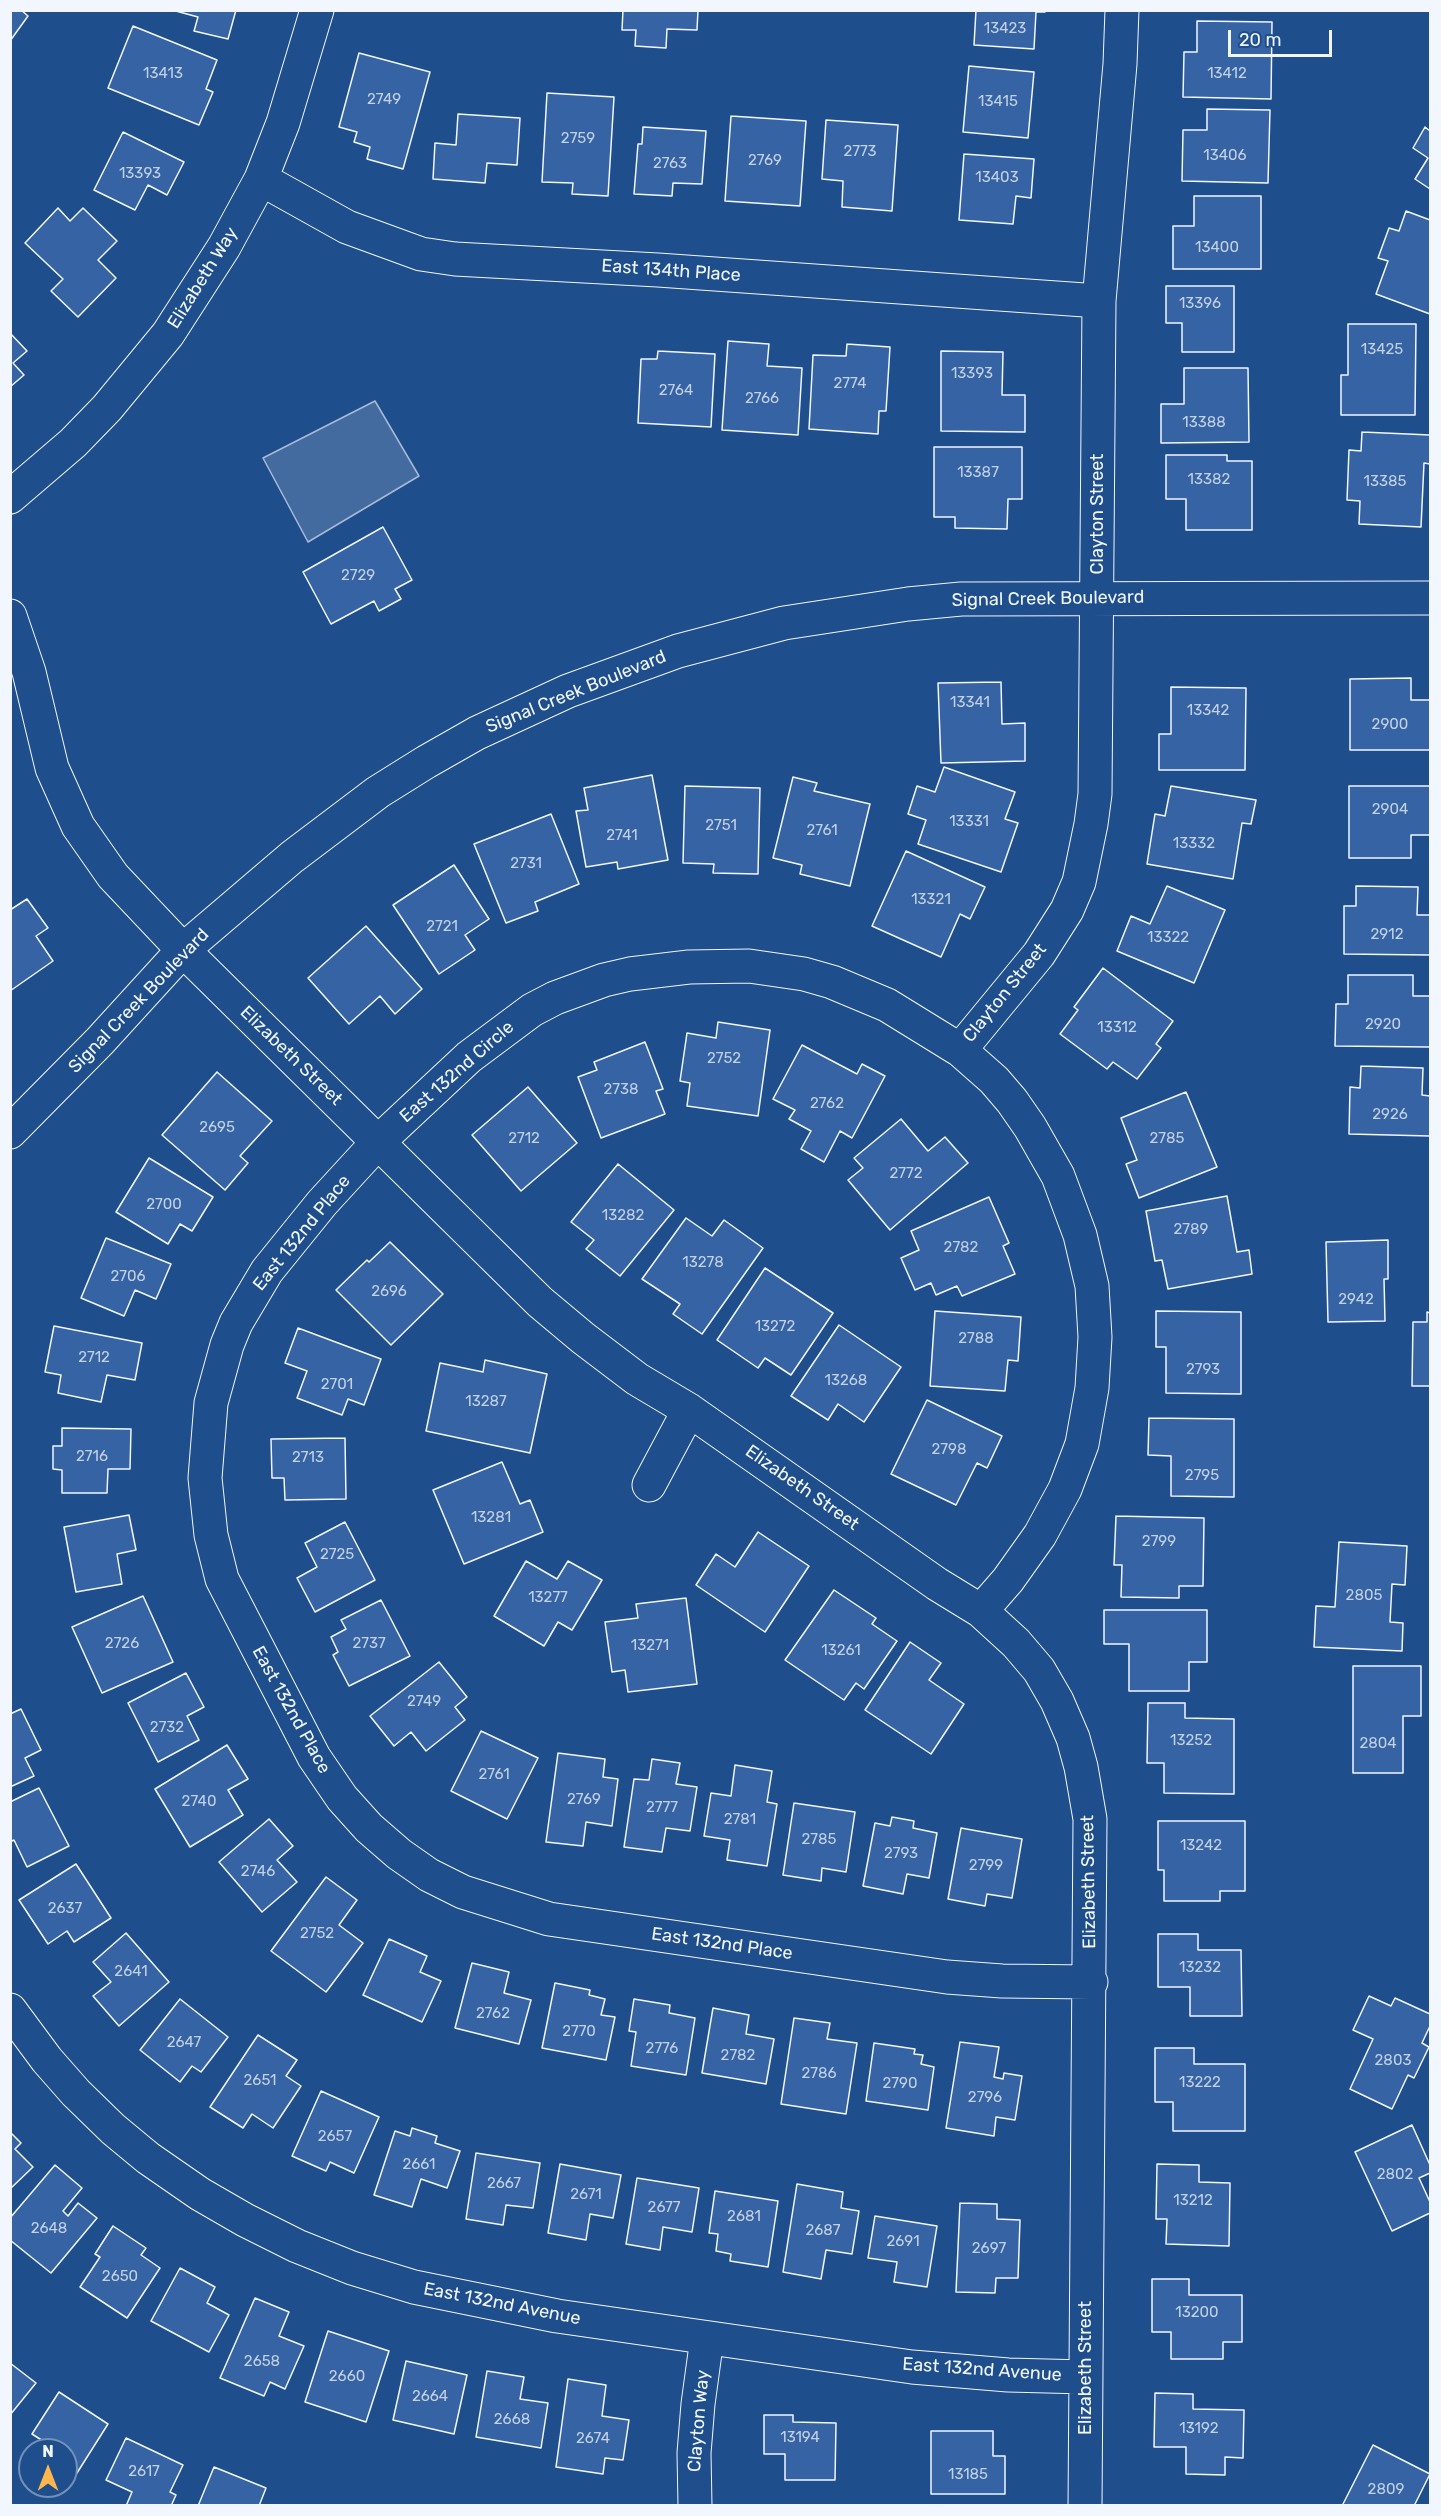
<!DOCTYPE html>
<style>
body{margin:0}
#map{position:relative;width:1441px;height:2516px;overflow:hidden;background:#1f4e8c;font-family:Rubik,sans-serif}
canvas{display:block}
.frame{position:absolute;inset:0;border:12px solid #f2f6ff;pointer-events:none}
.north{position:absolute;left:18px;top:2438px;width:60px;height:60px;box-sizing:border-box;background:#1f4e8c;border:2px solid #7391ba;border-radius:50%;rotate:0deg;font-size:16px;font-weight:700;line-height:24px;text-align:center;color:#f2f6ff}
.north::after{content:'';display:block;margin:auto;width:21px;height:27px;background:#ffb74d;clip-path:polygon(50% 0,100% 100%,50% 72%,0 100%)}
.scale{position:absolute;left:1228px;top:30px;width:104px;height:27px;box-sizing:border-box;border:3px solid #f2f6ff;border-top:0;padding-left:8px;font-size:18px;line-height:21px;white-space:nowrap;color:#f2f6ff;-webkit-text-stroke:4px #1f4e8c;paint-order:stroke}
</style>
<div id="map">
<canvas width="1441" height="2516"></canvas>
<div class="frame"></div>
<div class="north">N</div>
<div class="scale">20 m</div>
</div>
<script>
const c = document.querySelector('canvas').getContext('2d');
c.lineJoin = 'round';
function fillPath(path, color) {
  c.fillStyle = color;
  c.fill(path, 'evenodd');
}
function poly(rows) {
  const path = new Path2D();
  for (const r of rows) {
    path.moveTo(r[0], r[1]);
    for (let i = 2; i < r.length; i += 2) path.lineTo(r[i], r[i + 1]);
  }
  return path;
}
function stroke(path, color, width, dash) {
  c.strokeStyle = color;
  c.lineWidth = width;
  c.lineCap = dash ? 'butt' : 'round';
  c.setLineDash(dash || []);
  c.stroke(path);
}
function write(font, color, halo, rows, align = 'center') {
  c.font = font + ' Rubik,sans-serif';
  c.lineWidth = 4.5;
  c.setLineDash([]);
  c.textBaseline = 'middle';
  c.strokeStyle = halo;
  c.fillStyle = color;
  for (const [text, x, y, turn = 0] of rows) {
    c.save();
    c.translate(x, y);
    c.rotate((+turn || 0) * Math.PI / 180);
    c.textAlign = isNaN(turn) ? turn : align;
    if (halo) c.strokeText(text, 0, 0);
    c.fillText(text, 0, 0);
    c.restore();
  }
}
const water = poly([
 [375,401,419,476,308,542,263,458,375,401]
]);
fillPath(water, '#446ba0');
stroke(water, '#a8bbd7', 1.5);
const building = poly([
 [10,10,21,10,28,16,10,41,10,10],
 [172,10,236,10,228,39,194,31,198,17,172,10],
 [623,10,698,10,697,30,667,29,666,48,635,46,636,30,622,30,623,10],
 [976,10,1045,10,1045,12,1036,12,1034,49,974,45,976,10],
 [1197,21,1272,22,1271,99,1183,97,1184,52,1197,52,1197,21],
 [133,26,217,60,206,89,213,92,199,125,108,88,133,26],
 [359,53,430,72,403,169,367,159,370,147,354,142,357,132,339,127,359,53],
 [969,66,1034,72,1028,138,963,132,969,66],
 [547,93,614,97,608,196,572,194,573,183,542,182,547,93],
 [1207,109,1270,110,1268,183,1182,181,1183,130,1207,130,1207,109],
 [458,114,520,118,517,165,487,163,485,183,433,179,435,143,456,145,458,114],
 [731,116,806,121,800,206,725,201,731,116],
 [826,120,898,125,892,211,842,207,843,181,822,179,826,120],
 [643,127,706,131,702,184,673,183,672,196,634,194,638,144,642,144,643,127],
 [1425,127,1430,131,1430,189,1415,179,1428,158,1413,148,1425,127],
 [123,132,184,162,167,195,148,185,135,210,94,190,123,132],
 [964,154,1034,159,1031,198,1016,196,1013,224,959,220,964,154],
 [1194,196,1261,196,1261,269,1173,269,1173,226,1194,226,1194,196],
 [58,208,70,221,83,208,117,241,98,260,116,278,78,317,51,291,63,279,25,243,58,208],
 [1406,211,1430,220,1430,314,1376,294,1388,261,1378,258,1389,228,1399,231,1406,211],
 [1166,286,1234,286,1234,352,1182,352,1182,323,1166,323,1166,286],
 [1348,324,1416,324,1415,415,1341,415,1341,375,1348,375,1348,324],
 [10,333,27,351,13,363,24,375,10,387,10,333],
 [728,341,769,344,767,366,802,368,798,435,722,430,728,341],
 [847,344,890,347,886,411,879,411,878,434,809,429,813,355,846,356,847,344],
 [658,351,715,354,711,427,638,423,641,359,657,359,658,351],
 [941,351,1003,352,1002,395,1025,395,1025,432,941,431,941,351],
 [1184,368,1248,368,1249,442,1161,443,1161,404,1184,404,1184,368],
 [1362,432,1430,435,1430,464,1424,463,1421,527,1359,524,1360,501,1347,500,1349,450,1361,451,1362,432],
 [934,447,1022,447,1022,499,1008,499,1007,529,955,528,955,517,934,517,934,447],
 [1166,455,1227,455,1227,461,1252,461,1252,530,1186,530,1186,499,1166,499,1166,455],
 [383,527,412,580,395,589,401,599,379,611,374,601,331,624,303,572,383,527],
 [1411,678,1411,700,1430,700,1430,750,1350,750,1350,679,1411,678],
 [1001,682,1002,724,1025,723,1025,761,941,763,938,683,1001,682],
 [1171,687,1246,688,1245,770,1159,770,1159,734,1171,734,1171,687],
 [944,767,1015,792,1005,819,1018,823,1001,872,918,844,926,820,908,814,917,786,935,792,944,767],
 [652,775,668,860,618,869,617,862,586,867,576,811,588,810,584,788,652,775],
 [793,777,817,783,814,791,870,804,850,886,800,874,802,865,773,858,793,777],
 [685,786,760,788,758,874,713,873,714,864,683,863,685,786],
 [1171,786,1256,800,1251,824,1242,823,1233,879,1147,864,1155,814,1165,816,1171,786],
 [1349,786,1430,786,1430,835,1411,835,1411,858,1349,858,1349,786],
 [551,814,579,884,535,902,538,911,506,923,474,844,551,814],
 [906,851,985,887,970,919,960,914,941,957,872,926,906,851],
 [454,865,489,919,465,935,475,950,439,974,393,905,454,865],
 [1167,886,1225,910,1194,983,1117,951,1131,916,1150,924,1167,886],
 [1356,886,1418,887,1417,915,1430,915,1430,955,1344,954,1344,906,1356,906,1356,886],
 [27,899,48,928,36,936,53,961,10,991,10,910,27,899],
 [366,926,422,989,395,1014,380,996,349,1024,308,978,366,926],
 [1103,968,1173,1021,1156,1044,1161,1048,1137,1079,1113,1062,1107,1069,1060,1034,1078,1010,1074,1007,1103,968],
 [1348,975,1413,975,1413,996,1430,996,1430,1047,1335,1046,1336,1004,1348,1004,1348,975],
 [718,1022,770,1030,758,1116,687,1106,690,1083,680,1081,687,1033,716,1038,718,1022],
 [645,1042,663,1089,656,1091,665,1114,601,1138,578,1077,597,1070,594,1062,645,1042],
 [802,1045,857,1074,862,1064,885,1076,852,1138,840,1131,824,1162,801,1149,811,1131,789,1119,795,1110,773,1099,802,1045],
 [1361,1066,1423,1068,1422,1095,1430,1096,1430,1136,1349,1134,1350,1087,1360,1088,1361,1066],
 [217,1072,272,1121,240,1156,248,1163,225,1190,162,1135,217,1072],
 [528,1087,577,1143,521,1191,472,1135,528,1087],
 [1186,1092,1217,1167,1139,1198,1126,1164,1137,1160,1121,1118,1186,1092],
 [901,1119,928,1151,945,1137,968,1163,890,1230,848,1180,863,1168,854,1158,901,1119],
 [149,1158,213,1197,192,1231,180,1224,168,1244,116,1212,149,1158],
 [618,1164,674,1210,620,1276,586,1249,594,1240,571,1222,618,1164],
 [1227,1196,1237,1252,1249,1250,1252,1274,1168,1289,1162,1260,1155,1261,1146,1211,1227,1196],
 [989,1197,1009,1243,1003,1246,1015,1274,962,1296,957,1286,936,1295,931,1283,915,1290,901,1258,919,1250,911,1231,989,1197],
 [686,1218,712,1236,724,1220,763,1248,702,1334,673,1314,680,1304,642,1279,686,1218],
 [106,1238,171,1264,156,1299,135,1290,124,1316,81,1298,106,1238],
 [1388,1240,1388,1279,1384,1279,1385,1321,1328,1322,1326,1242,1388,1240],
 [390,1242,443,1294,391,1345,336,1290,367,1260,369,1262,390,1242],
 [765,1268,833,1313,791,1375,765,1358,758,1368,717,1340,765,1268],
 [935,1311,1021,1317,1018,1361,1008,1360,1005,1391,930,1386,935,1311],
 [1156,1311,1241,1312,1241,1394,1166,1393,1166,1347,1156,1347,1156,1311],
 [1427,1312,1430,1313,1430,1386,1412,1386,1413,1322,1427,1322,1427,1312],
 [839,1325,901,1367,864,1422,838,1404,828,1420,791,1396,839,1325],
 [54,1326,142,1343,135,1380,107,1375,101,1402,58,1393,61,1375,45,1372,54,1326],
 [298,1328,381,1359,364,1405,348,1399,342,1415,297,1398,307,1371,285,1363,298,1328],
 [485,1360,547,1374,530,1453,426,1431,440,1363,483,1372,485,1360],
 [927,1400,1002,1436,987,1468,977,1463,956,1505,891,1474,927,1400],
 [1149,1418,1234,1419,1234,1497,1171,1496,1171,1456,1148,1455,1149,1418],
 [62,1428,131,1429,130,1469,108,1469,107,1493,62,1493,62,1470,53,1469,53,1446,62,1446,62,1428],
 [345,1438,346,1499,285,1500,284,1478,272,1478,271,1439,345,1438],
 [502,1462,520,1504,530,1500,543,1532,464,1564,433,1490,502,1462],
 [129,1515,136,1550,117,1554,122,1584,76,1592,64,1527,129,1515],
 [1116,1516,1204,1518,1203,1586,1179,1586,1179,1598,1121,1597,1122,1565,1114,1565,1116,1516],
 [345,1522,375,1580,315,1612,297,1578,317,1567,305,1543,345,1522],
 [758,1532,809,1566,765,1632,696,1585,716,1554,735,1567,758,1532],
 [1339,1542,1407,1546,1405,1585,1392,1584,1390,1622,1403,1623,1402,1651,1314,1647,1316,1606,1335,1607,1339,1542],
 [526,1561,557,1579,568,1561,602,1580,572,1630,558,1622,544,1646,494,1616,526,1561],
 [834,1590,876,1618,872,1624,897,1641,864,1689,856,1683,844,1700,785,1660,834,1590],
 [143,1596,173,1662,102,1693,72,1627,143,1596],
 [686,1598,697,1684,628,1692,625,1670,612,1672,605,1622,638,1618,636,1604,686,1598],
 [381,1600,410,1656,349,1686,333,1655,338,1652,331,1637,346,1629,341,1620,381,1600],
 [1104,1610,1207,1610,1207,1662,1189,1662,1189,1691,1129,1691,1129,1644,1104,1644,1104,1610],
 [910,1642,941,1663,929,1680,964,1704,931,1754,865,1710,910,1642],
 [439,1662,467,1697,455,1707,465,1720,426,1751,411,1732,394,1746,370,1716,439,1662],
 [1353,1666,1421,1666,1421,1716,1403,1716,1403,1773,1353,1773,1353,1666],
 [186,1673,204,1707,187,1716,199,1740,158,1762,128,1703,186,1673],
 [1148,1703,1185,1703,1185,1718,1234,1719,1234,1794,1164,1793,1164,1763,1147,1763,1148,1703],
 [21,1709,41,1750,25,1758,34,1776,10,1787,10,1714,21,1709],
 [481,1731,538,1758,507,1819,451,1791,481,1731],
 [227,1745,248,1779,228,1790,243,1815,190,1847,155,1789,227,1745],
 [558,1753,605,1759,603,1777,618,1779,612,1826,586,1822,583,1846,546,1842,558,1753],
 [652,1759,680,1763,676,1784,697,1787,690,1831,666,1828,662,1852,624,1847,634,1779,649,1780,652,1759],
 [735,1765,772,1771,767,1802,777,1804,767,1866,727,1860,730,1840,704,1836,711,1793,731,1796,735,1765],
 [39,1788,69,1846,27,1867,14,1840,10,1842,10,1802,39,1788],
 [794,1803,855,1812,846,1872,822,1868,821,1881,783,1875,794,1803],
 [892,1817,914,1821,913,1828,937,1833,929,1878,907,1874,903,1894,863,1886,875,1823,890,1826,892,1817],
 [269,1819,293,1846,277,1860,297,1882,262,1912,219,1862,269,1819],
 [1158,1821,1245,1821,1245,1891,1220,1891,1220,1901,1164,1901,1164,1870,1158,1870,1158,1821],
 [961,1828,1022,1839,1012,1898,987,1894,985,1906,948,1899,961,1828],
 [76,1864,111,1918,74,1942,67,1931,48,1944,19,1900,76,1864],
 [326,1877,357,1900,339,1925,363,1943,326,1992,271,1951,326,1877],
 [126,1933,169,1982,119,2026,93,1996,111,1982,93,1962,126,1933],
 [1158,1934,1198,1934,1198,1950,1241,1950,1242,2016,1190,2016,1190,1987,1158,1987,1158,1934],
 [389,1939,427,1956,420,1972,441,1981,422,2022,363,1995,389,1939],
 [472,1963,509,1972,504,1993,531,2000,519,2044,455,2028,472,1963],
 [555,1983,590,1990,589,1995,605,1999,601,2015,615,2017,606,2060,542,2048,555,1983],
 [1369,1996,1391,2006,1395,1998,1430,2014,1430,2026,1422,2043,1429,2047,1414,2078,1408,2075,1392,2109,1350,2089,1373,2039,1353,2030,1369,1996],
 [180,1999,228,2037,201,2072,192,2066,180,2082,140,2050,180,1999],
 [634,1999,670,2005,669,2013,695,2018,686,2075,631,2066,636,2032,629,2031,634,1999],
 [713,2008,749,2015,746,2034,774,2039,766,2084,702,2073,713,2008],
 [794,2018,830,2023,827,2039,857,2043,846,2114,781,2104,794,2018],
 [258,2035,297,2060,286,2076,301,2086,273,2128,252,2114,243,2128,210,2107,258,2035],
 [960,2042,999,2047,994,2077,1003,2079,1004,2073,1022,2076,1015,2120,996,2117,994,2136,946,2128,960,2042],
 [874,2043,915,2049,914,2054,923,2055,921,2064,934,2067,928,2110,866,2101,874,2043],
 [1155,2048,1194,2048,1194,2064,1245,2064,1245,2131,1173,2131,1173,2102,1155,2102,1155,2048],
 [321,2091,379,2117,354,2173,330,2162,326,2171,292,2156,321,2091],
 [1412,2125,1430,2165,1430,2173,1419,2178,1430,2202,1430,2213,1392,2231,1355,2152,1412,2125],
 [412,2128,437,2136,435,2143,460,2151,447,2188,421,2179,412,2207,374,2195,395,2131,410,2136,412,2128],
 [10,2132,21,2143,15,2149,33,2167,10,2189,10,2132],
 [476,2153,540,2163,533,2208,506,2205,503,2225,466,2219,476,2153],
 [560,2164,621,2175,613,2218,590,2214,586,2240,548,2233,560,2164],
 [1157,2164,1199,2165,1199,2182,1230,2183,1229,2246,1166,2244,1167,2219,1156,2219,1157,2164],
 [55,2165,82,2188,63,2211,68,2216,78,2203,97,2218,51,2273,10,2240,10,2218,55,2165],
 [637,2178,699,2188,692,2232,663,2227,660,2250,626,2244,637,2178],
 [797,2184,843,2192,841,2208,859,2211,852,2254,826,2250,821,2279,783,2272,797,2184],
 [715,2191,778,2201,768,2267,730,2261,731,2254,716,2251,718,2234,709,2233,715,2191],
 [960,2203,997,2204,997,2219,1020,2220,1018,2278,996,2278,995,2293,956,2292,960,2203],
 [875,2216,937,2226,927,2287,894,2282,897,2262,868,2258,875,2216],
 [113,2226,146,2248,141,2255,160,2268,127,2318,80,2287,100,2257,95,2254,113,2226],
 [180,2268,215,2287,207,2303,229,2315,209,2352,151,2321,180,2268],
 [1152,2279,1189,2279,1189,2295,1242,2295,1242,2342,1223,2342,1223,2359,1171,2359,1171,2332,1152,2332,1152,2279],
 [255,2298,289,2312,279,2336,304,2346,285,2389,270,2382,264,2396,220,2378,255,2298],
 [328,2331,389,2351,366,2422,305,2402,328,2331],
 [406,2361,467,2375,454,2434,393,2420,406,2361],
 [10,2363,36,2383,10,2415,10,2363],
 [487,2371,524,2377,520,2399,548,2403,541,2448,476,2437,487,2371],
 [568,2379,606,2385,602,2416,629,2420,623,2460,605,2458,603,2474,556,2467,568,2379],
 [59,2392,108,2424,70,2484,66,2481,66,2450,52,2450,54,2448,32,2434,59,2392],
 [1155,2393,1193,2394,1193,2409,1244,2410,1243,2458,1225,2457,1225,2475,1186,2474,1186,2447,1154,2447,1155,2393],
 [764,2415,793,2415,793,2422,836,2423,835,2480,785,2480,785,2454,764,2454,764,2415],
 [931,2431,993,2431,993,2456,1005,2456,1005,2494,931,2494,931,2431],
 [126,2438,183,2465,170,2492,176,2495,171,2506,126,2506,132,2492,106,2480,126,2438],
 [1373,2445,1430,2474,1414,2506,1342,2506,1373,2445],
 [214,2467,266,2488,259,2506,198,2506,214,2467]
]);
fillPath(building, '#3563a3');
stroke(building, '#f2f6ff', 1.5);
const minor = poly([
 [261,179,347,227,421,254,455,259,658,270,1099,301],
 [10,497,73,443,107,408,168,334,224,247,261,179,283,123,317,10],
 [10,616,29,672,52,768,78,826,113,876,183,950,540,1302,583,1338,637,1379,689,1410,937,1584,981,1611,1016,1643,1039,1670,1057,1701,1073,1738,1081,1767,1090,1819,1085,2506],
 [960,1050,1039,954,1067,910,1079,882,1091,824,1095,794,1099,301,1120,64,1122,10],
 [10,1132,100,1041,183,950,292,857,378,792,426,762,477,733,568,691,678,651,784,623,908,604,961,599,1430,598],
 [649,1485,689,1410],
 [981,1611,1008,1580,1040,1535,1065,1489,1082,1444,1092,1388,1095,1337,1092,1286,1080,1235,1058,1176,1030,1127,1012,1101,994,1080,960,1050,887,1005,832,982,804,974,749,966,689,967,630,974,604,980,555,998,532,1010,469,1057,378,1142,322,1203,267,1271,236,1323,227,1345,211,1403,205,1478,211,1535,222,1579,314,1757,342,1798,369,1828,399,1854,429,1875,463,1892,549,1919,947,1977,1002,1981,1091,1982],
 [10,2010,47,2060,76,2093,113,2129,148,2158,200,2194,245,2220,297,2246,352,2268,414,2287,557,2316,912,2367,1008,2375,1086,2377],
 [695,2506,694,2453,698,2404,707,2338]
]);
stroke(minor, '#f2f6ff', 35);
stroke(minor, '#1f4e8c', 33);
write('15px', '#c3d1e8', null, [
 ["13423",1005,29],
 ["13413",163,74],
 ["13412",1227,74],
 ["2749",384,100],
 ["13415",998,102],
 ["2759",578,139],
 ["2773",860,152],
 ["13406",1225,156],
 ["2769",765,161],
 ["2763",670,164],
 ["13393",140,174],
 ["13403",997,178],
 ["13400",1217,248],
 ["13396",1200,304],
 ["13425",1382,350],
 ["13393",972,374],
 ["2774",850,384],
 ["2764",676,391],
 ["2766",762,399],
 ["13388",1204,423],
 ["13387",978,473],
 ["13382",1209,480],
 ["13385",1385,482],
 ["2729",358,576],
 ["13341",970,703],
 ["13342",1208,711],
 ["2900",1390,725],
 ["2904",1390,810],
 ["13331",969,822],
 ["2751",721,826],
 ["2761",822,831],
 ["2741",622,836],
 ["13332",1194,844],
 ["2731",526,864],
 ["13321",931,900],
 ["2721",442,927],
 ["2912",1387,935],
 ["13322",1168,938],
 ["2920",1383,1025],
 ["13312",1117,1028],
 ["2752",724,1059],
 ["2738",621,1090],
 ["2762",827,1104],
 ["2926",1390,1115],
 ["2695",217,1128],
 ["2712",524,1139],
 ["2785",1167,1139],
 ["2772",906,1174],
 ["2700",164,1205],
 ["13282",623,1216],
 ["2789",1191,1230],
 ["2782",961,1248],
 ["13278",703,1263],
 ["2706",128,1277],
 ["2696",389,1292],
 ["2942",1356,1300],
 ["13272",775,1327],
 ["2788",976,1339],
 ["2712",94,1358],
 ["2793",1203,1370],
 ["13268",846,1381],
 ["2701",337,1385],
 ["13287",486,1402],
 ["2798",949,1450],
 ["2716",92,1457],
 ["2713",308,1458],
 ["2795",1202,1476],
 ["13281",491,1518],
 ["2799",1159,1542],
 ["2725",337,1555],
 ["2805",1364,1596],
 ["13277",548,1598],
 ["2726",122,1644],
 ["2737",369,1644],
 ["13271",650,1646],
 ["13261",841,1651],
 ["2749",424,1702],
 ["2732",167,1728],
 ["13252",1191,1741],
 ["2804",1378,1744],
 ["2761",494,1775],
 ["2769",584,1800],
 ["2740",199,1802],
 ["2777",662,1808],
 ["2781",740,1820],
 ["2785",819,1840],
 ["13242",1201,1846],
 ["2793",901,1854],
 ["2799",986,1866],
 ["2746",258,1872],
 ["2637",65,1909],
 ["2752",317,1934],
 ["13232",1200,1968],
 ["2641",131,1972],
 ["2762",493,2014],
 ["2770",579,2032],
 ["2647",184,2043],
 ["2776",662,2049],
 ["2782",738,2056],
 ["2803",1393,2061],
 ["2786",819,2074],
 ["2651",260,2081],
 ["13222",1200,2083],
 ["2790",900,2084],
 ["2796",985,2098],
 ["2657",335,2137],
 ["2661",419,2165],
 ["2802",1395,2175],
 ["2667",504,2184],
 ["2671",586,2195],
 ["13212",1193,2201],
 ["2677",664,2208],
 ["2681",744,2217],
 ["2648",49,2229],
 ["2687",823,2231],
 ["2691",903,2242],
 ["2697",989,2249],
 ["2650",120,2277],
 ["13200",1197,2313],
 ["2658",262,2362],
 ["2660",347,2377],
 ["2664",430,2397],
 ["2668",512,2420],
 ["13192",1199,2429],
 ["13194",800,2438],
 ["2674",593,2439],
 ["2617",144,2472],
 ["13185",968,2475],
 ["2809",1386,2490]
]);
write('18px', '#f2f6ff', '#1f4e8c', [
 ["East 134th Place",671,271,4],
 ["Elizabeth Way",203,278,-58],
 ["Clayton Street",1098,514,-90],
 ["Signal Creek Boulevard",1048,599,-1],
 ["Signal Creek Boulevard",576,692,-22],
 ["Clayton Street",1005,993,-51],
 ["Signal Creek Boulevard",139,1001,-46],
 ["Elizabeth Street",291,1056,44],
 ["East 132nd Circle",457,1072,-41],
 ["East 132nd Place",302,1233,-51],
 ["Elizabeth Street",802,1488,35],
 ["East 132nd Place",291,1710,61],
 ["Elizabeth Street",1089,1882,-91],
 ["East 132nd Place",722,1944,8],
 ["East 132nd Avenue",502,2304,11],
 ["Elizabeth Street",1086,2368,-90],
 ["East 132nd Avenue",982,2370,4],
 ["Clayton Way",699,2421,-85]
]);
</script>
